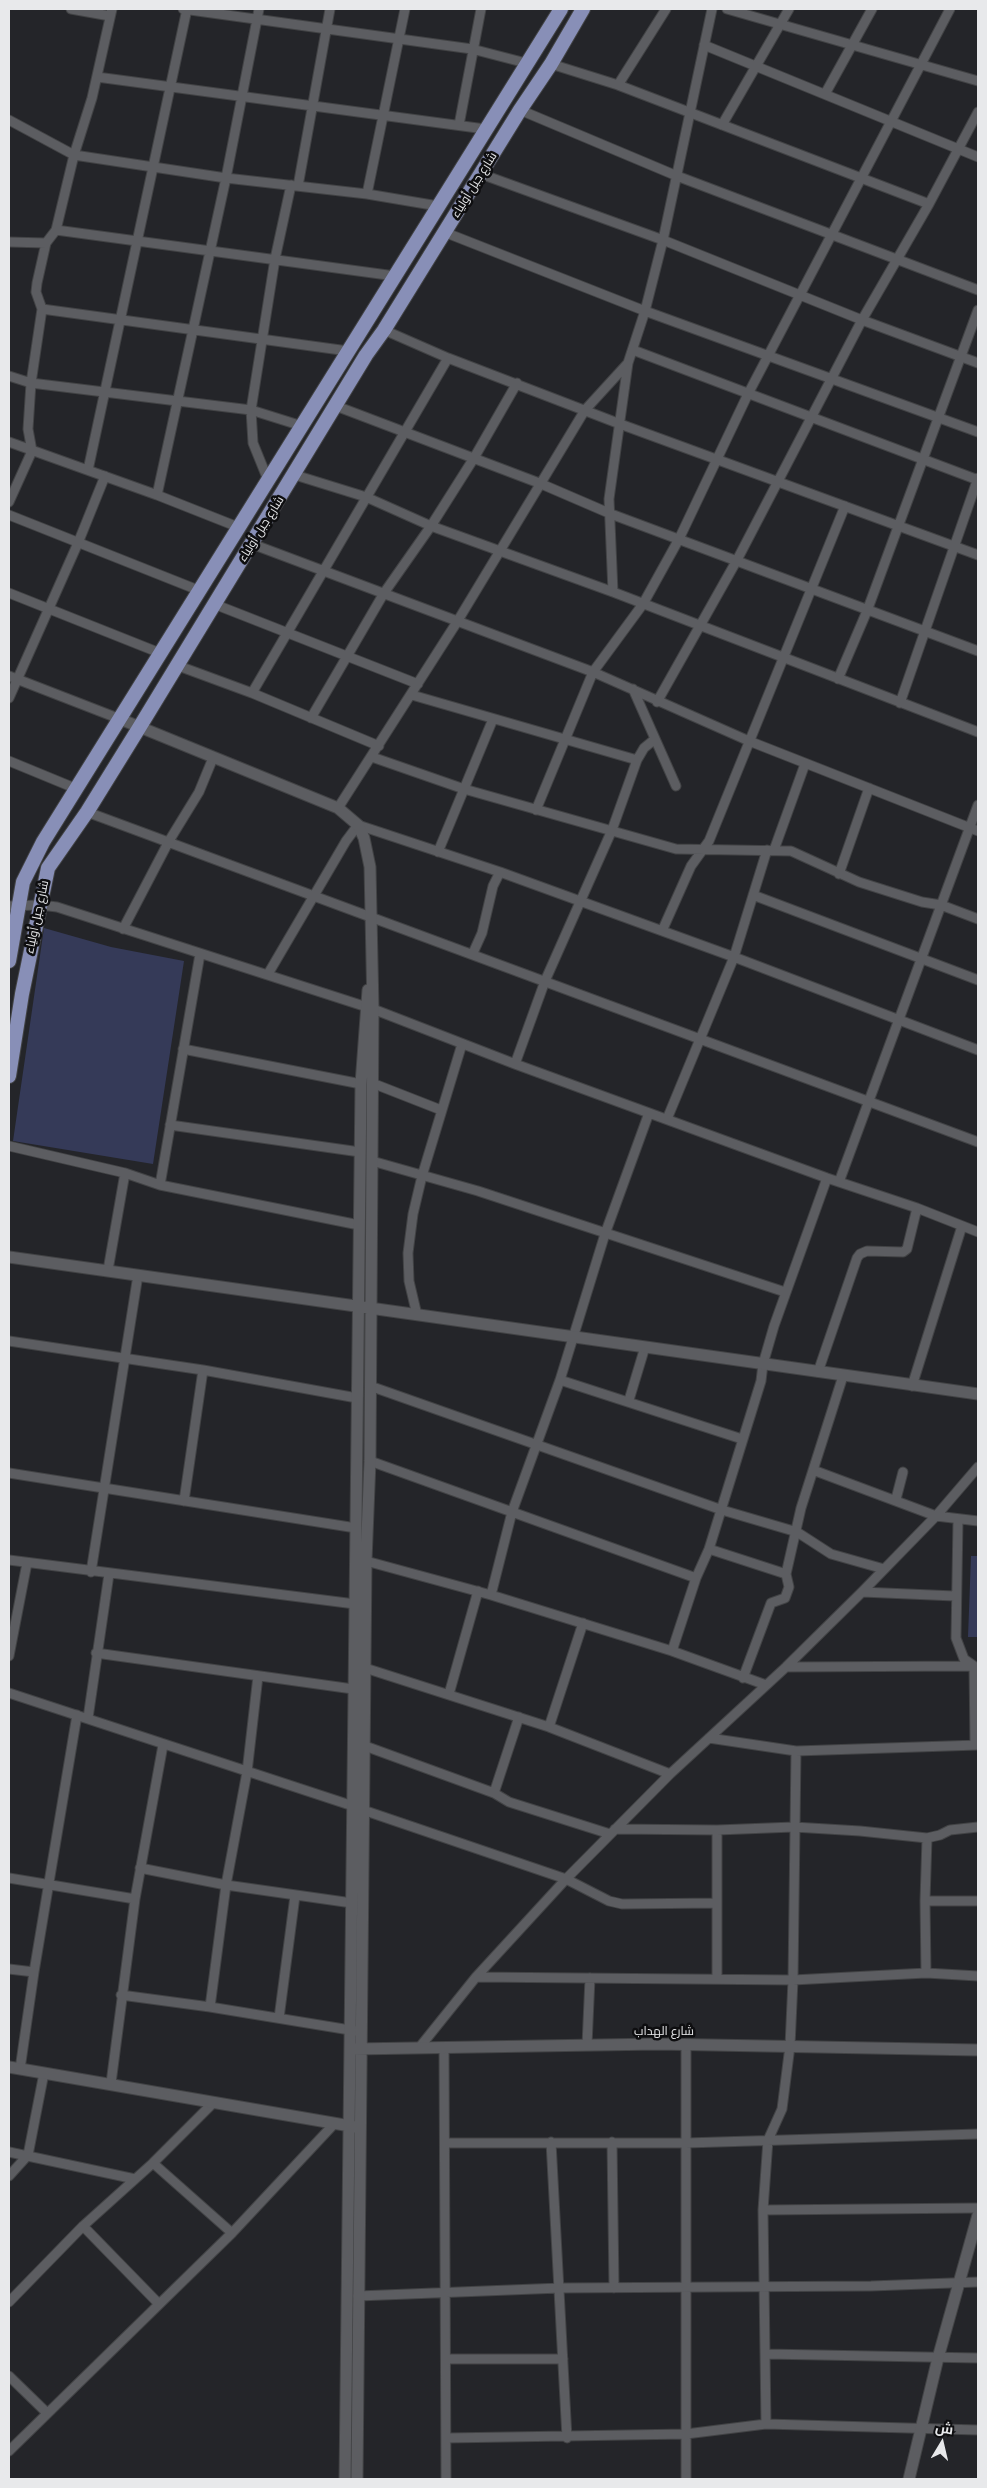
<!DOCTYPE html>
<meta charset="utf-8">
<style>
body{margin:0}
#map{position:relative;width:987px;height:2488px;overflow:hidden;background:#242529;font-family:"Playfair Display",Cairo,serif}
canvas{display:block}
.frame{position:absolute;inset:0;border:10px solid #e8e9eb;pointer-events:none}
.north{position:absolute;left:917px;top:2418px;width:50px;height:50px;-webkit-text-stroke:4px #0e0e10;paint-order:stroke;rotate:9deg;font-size:14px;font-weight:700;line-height:20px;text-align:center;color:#e8e9eb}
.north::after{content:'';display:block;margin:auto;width:18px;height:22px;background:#e8e9eb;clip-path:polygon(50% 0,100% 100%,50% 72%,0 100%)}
</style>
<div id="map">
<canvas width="987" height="2488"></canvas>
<div class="frame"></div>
<div class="north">ش</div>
</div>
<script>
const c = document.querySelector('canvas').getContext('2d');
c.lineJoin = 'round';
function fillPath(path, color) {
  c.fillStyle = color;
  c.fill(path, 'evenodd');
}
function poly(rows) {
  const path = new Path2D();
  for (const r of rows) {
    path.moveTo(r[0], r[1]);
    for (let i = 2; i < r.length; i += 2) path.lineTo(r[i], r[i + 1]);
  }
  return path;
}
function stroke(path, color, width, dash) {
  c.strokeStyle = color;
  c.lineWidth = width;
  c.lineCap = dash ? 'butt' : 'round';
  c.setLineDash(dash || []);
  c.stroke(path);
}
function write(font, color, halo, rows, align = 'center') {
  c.font = font + ' "Playfair Display",Cairo,serif';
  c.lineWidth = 5;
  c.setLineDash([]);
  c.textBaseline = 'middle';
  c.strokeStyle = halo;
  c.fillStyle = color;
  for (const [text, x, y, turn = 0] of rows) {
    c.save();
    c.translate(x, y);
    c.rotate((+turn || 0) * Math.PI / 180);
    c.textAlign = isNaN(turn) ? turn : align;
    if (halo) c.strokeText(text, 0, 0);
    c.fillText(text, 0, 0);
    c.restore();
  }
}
fillPath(poly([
 [44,928,111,947,184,961,153,1164,13,1141],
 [971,1556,978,1556,978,1637,968,1637]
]), '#353a58');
const minor = poly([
 [71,9,110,16],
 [183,9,472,49,526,63],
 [727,9,978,81],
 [704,45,978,157],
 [551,64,618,85,929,204],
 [97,77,485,129],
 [618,85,666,9],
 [825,94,872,9],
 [520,110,677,176,978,290],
 [9,120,74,155,226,178,367,194,438,206],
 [459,125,481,9],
 [722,125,789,9],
 [481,174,663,240,862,320,978,363],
 [298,186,330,9],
 [367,194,405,9],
 [56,230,395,276],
 [444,232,645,311,978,432],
 [9,242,46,243],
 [42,309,348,351],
 [384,330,448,358,620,424,978,555],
 [633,350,978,480],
 [9,376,31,383,251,410,302,426],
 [336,406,539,483,611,514,978,651],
 [9,442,157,495,238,527],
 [88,470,187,9],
 [295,475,366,497,431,526,613,592,978,732],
 [268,480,253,443,251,410,275,259,291,185],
 [157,495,226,178,259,9],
 [9,502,32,451,28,429,31,383,42,309,36,292,37,283,46,243,56,230,74,155,92,98,112,9],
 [9,515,198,590],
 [252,544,593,672,749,741,978,831],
 [613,592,609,499,628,363,645,311,663,240,712,9],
 [9,593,160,653],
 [214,604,418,684],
 [176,665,252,693,379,746],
 [9,676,120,719],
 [838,679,867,611,978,310],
 [633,689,676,786],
 [252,693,448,358],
 [412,695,637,760],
 [9,698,78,543,105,476],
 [657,702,737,560,862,320,929,204,978,112],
 [900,703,978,478],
 [311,718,384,593,431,526,474,458,517,383],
 [372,757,464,789,676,849,791,851,859,882,922,902,941,905,978,919],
 [9,761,77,789],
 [338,808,457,622,585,410,628,363],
 [536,810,593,672,643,604,679,539,748,394,950,9],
 [87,812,978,1142],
 [774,850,805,764],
 [438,852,493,719],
 [839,874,869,788],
 [753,895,978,980],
 [9,906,40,905,57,907,373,1009,515,1064,827,1178,917,1208,978,1232],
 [123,929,169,841,199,792,213,758],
 [662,931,691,866,709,841,845,506],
 [473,953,482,933,493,886,500,872],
 [268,974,346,841,358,825,500,872,734,957,978,1050],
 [183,1049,361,1084],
 [515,1064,545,981,612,830,637,760,644,748,655,739],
 [372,1083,441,1110],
 [667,1119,734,957,767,850],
 [170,1125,360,1152],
 [9,1146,125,1173,160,1185,359,1225],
 [372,1161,478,1191,785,1292],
 [839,1182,978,805],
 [160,1185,200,954],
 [108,1270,125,1173],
 [417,1315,409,1281,408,1253,413,1214,422,1176,462,1044],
 [9,1341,203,1370,357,1398],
 [818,1372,857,1258,860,1254,867,1251,903,1252,907,1249,917,1208],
 [560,1380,742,1439],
 [370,1386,722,1510,797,1532,831,1554,884,1569],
 [912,1386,962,1226],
 [629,1400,645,1347],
 [370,1461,696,1578],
 [813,1470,936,1516,978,1521],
 [9,1473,356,1528],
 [896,1499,903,1472],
 [184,1501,203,1370],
 [958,1520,956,1638,964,1659,974,1666,975,1745],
 [709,1549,786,1574],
 [9,1560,355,1604],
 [366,1561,491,1595,672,1651,766,1685],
 [91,1572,138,1275],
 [862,1592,955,1596],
 [491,1595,512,1512,560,1380,605,1234,649,1113],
 [672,1651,696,1578,709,1549,761,1381,763,1364,774,1326,827,1178],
 [96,1653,353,1689],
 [9,1656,27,1563],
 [786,1667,973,1666],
 [365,1668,549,1727,670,1774],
 [743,1678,771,1603,785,1598,789,1587,786,1574,801,1508,843,1376],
 [9,1693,353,1806],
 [449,1694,478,1591],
 [88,1718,109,1574],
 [549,1727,583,1623],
 [709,1738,796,1751,978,1745],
 [365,1746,494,1793,509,1802,610,1834],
 [494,1793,519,1717],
 [363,1810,566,1879,609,1901,622,1904,717,1903],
 [615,1829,717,1830,794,1827,860,1831,927,1838,940,1835,950,1830,978,1827],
 [717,1830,717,1979],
 [140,1868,226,1885,352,1903],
 [9,1878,135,1899],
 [925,1901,978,1901],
 [9,1969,34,1972],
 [926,1973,925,1901,927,1838],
 [476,1977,793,1980,926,1973,978,1976],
 [121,1995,210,2007,356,2031],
 [210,2007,226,1885,247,1772,258,1676],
 [279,2018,295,1896],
 [587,2045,590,1978],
 [686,2045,686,2479],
 [419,2048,476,1977,566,1879,670,1774,786,1667,862,1592,936,1516,978,1467],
 [444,2048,446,2479],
 [20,2069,34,1972,77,1715],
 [111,2083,135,1899,163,1745],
 [551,2142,567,2438],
 [612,2142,614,2288],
 [445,2143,686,2143,978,2134],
 [9,2152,135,2179],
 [153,2163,232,2233],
 [9,2176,28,2155,44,2073],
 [763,2210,978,2208],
 [83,2226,158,2303],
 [358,2296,560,2288,871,2286,978,2282],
 [9,2302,83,2226,153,2163,214,2102],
 [766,2354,978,2358],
 [446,2359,563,2359],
 [9,2376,46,2412],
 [766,2424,763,2210,768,2140,782,2109,790,2046,793,1980,796,1751],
 [447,2438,686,2434,766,2424,978,2430],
 [9,2451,232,2233,334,2124]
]);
const tertiary = poly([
 [120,719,338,808,358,825,364,838,370,867,373,1009,370,1461,366,1561,357,2479],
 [9,1257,978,1394],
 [354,2049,658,2044,978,2050],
 [9,2067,356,2127],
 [345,2479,361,1084,368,990],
 [909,2479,938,2358,978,2215]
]);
const primary = poly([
 [9,961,23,882,43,842,561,9],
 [9,1076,22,994,48,868,87,812,139,728,366,355,384,330,520,110,551,64,583,9]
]);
stroke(minor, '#424345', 11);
stroke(tertiary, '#424345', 13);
stroke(primary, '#424345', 16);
stroke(minor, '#5c5d61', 9);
stroke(tertiary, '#5c5d61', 11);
stroke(primary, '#888fb7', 14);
write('12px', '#e8e9eb', '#0e0e10', [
 ["شارع جبل أولياء",474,185,-58],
 ["شارع جبل أولياء",261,529,-58],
 ["شارع جبل أولياء",37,917,-78],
 ["شارع الهداب",664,2031]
]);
</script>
